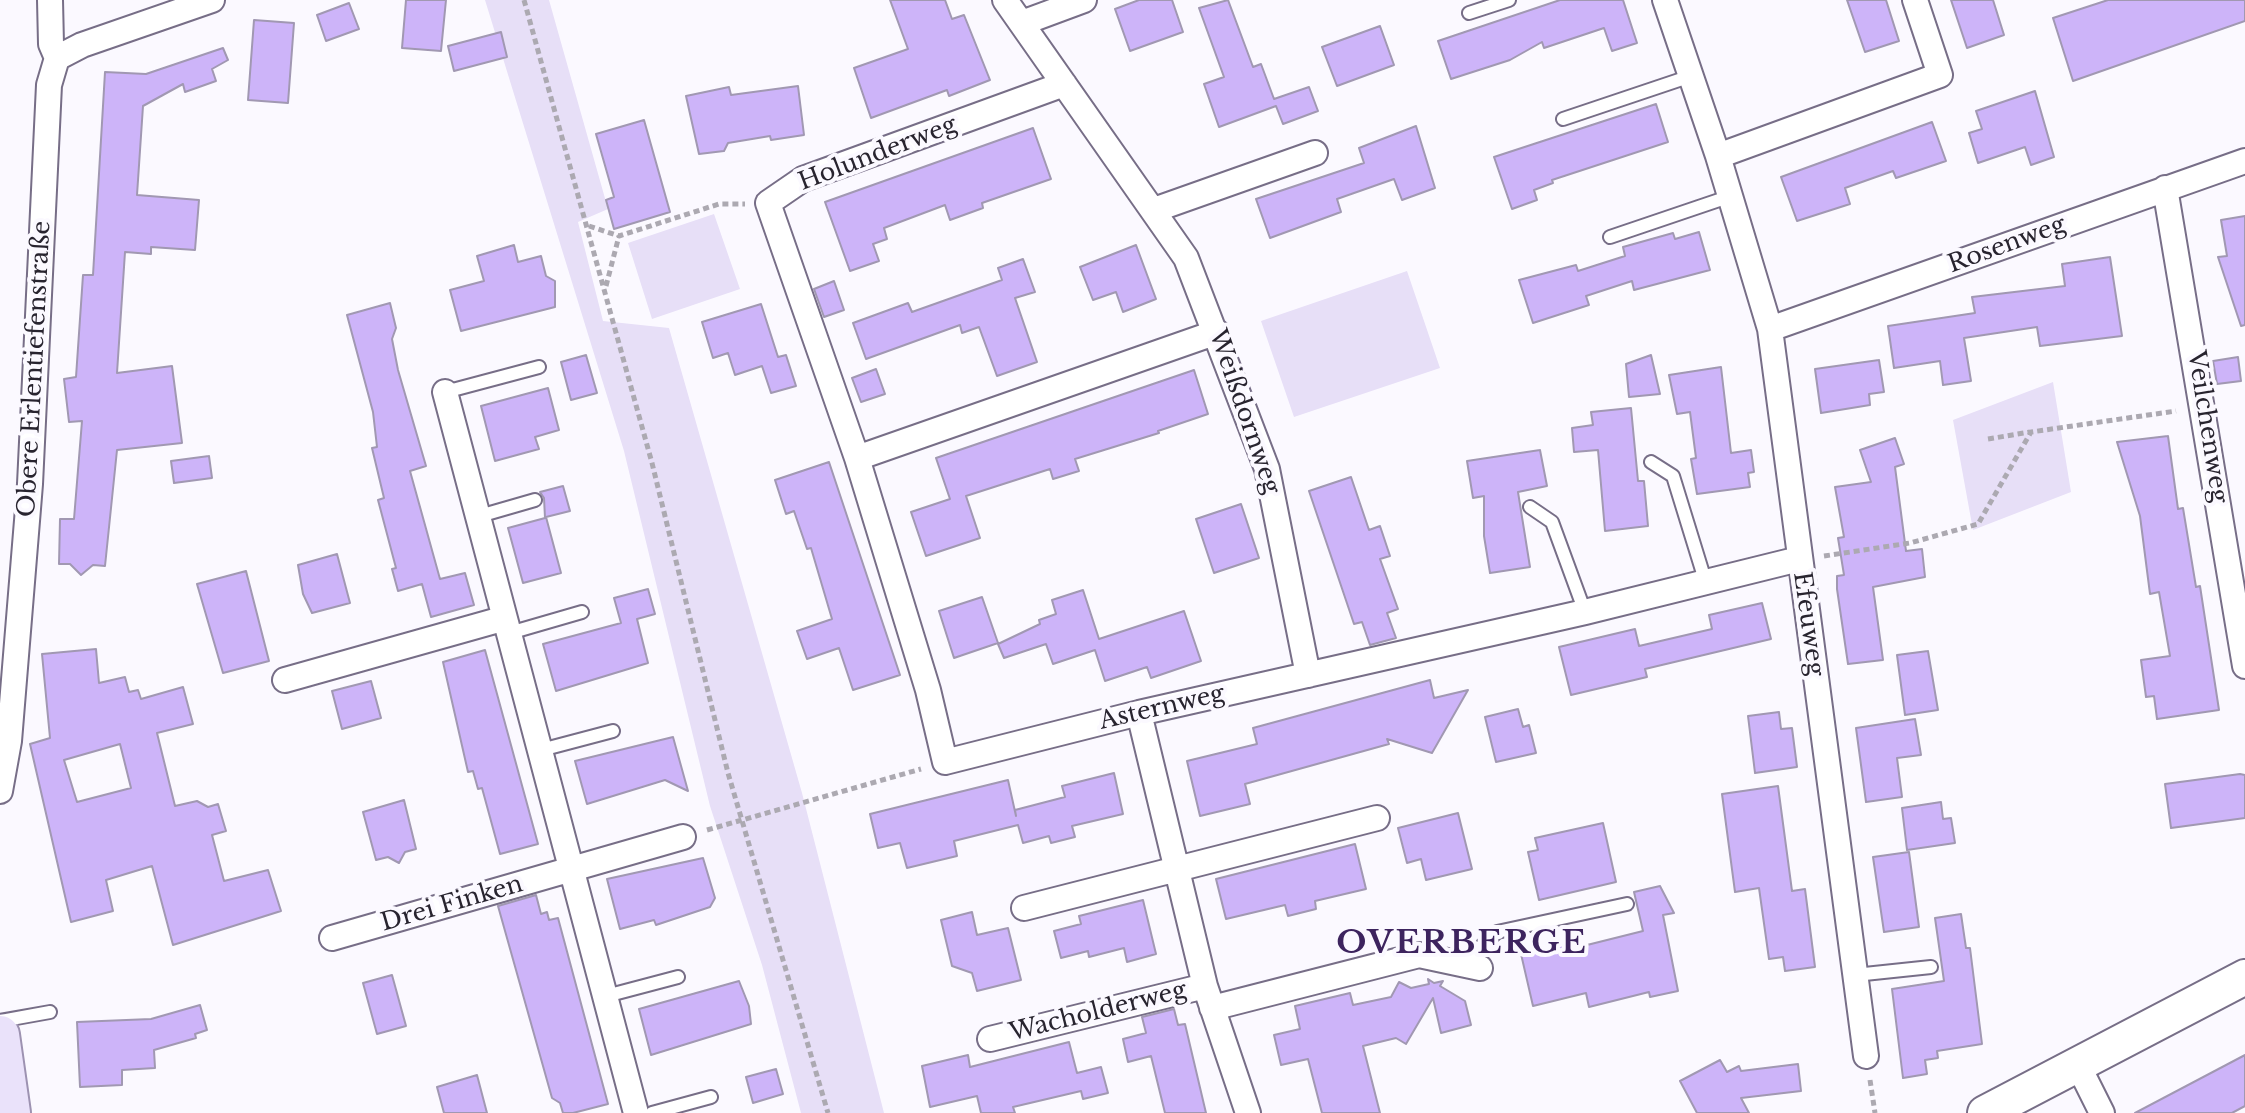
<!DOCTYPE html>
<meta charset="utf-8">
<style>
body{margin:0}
canvas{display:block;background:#fbf9ff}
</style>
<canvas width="2245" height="1113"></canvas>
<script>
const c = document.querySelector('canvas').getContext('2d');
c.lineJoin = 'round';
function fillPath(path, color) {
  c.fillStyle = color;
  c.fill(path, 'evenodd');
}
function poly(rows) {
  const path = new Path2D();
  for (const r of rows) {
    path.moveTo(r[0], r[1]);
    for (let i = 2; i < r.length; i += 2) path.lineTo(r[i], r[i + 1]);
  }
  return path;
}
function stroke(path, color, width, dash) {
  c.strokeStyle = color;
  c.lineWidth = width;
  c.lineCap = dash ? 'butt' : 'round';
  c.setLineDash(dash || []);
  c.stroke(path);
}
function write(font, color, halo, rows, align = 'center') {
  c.font = font + ' "Libre Baskerville",serif';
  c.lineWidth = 8;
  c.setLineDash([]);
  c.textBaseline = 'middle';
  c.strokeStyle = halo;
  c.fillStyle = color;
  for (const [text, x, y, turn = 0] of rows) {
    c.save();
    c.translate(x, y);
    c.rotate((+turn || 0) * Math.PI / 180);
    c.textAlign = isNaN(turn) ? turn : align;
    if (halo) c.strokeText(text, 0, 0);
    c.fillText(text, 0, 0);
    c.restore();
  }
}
fillPath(poly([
 [485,0,549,0,608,209,578,222,603,321,669,328,802,793,884,1113,801,1113,762,965,710,806,624,451],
 [714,214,740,289,652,319,628,243],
 [1407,271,1440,368,1294,417,1261,321],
 [2053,382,2071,492,1973,530,1953,420]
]), '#e7dff7');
const building = poly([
 [406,0,446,0,441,51,402,48,406,0],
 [890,0,945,0,952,19,964,15,990,80,949,96,947,90,871,118,854,68,908,49,890,0],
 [1139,0,1172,0,1183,32,1130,51,1115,9,1139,0],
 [1228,0,1253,67,1261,64,1274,99,1309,87,1318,111,1283,124,1276,106,1219,127,1204,84,1224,77,1199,8,1228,0],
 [1560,0,1623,0,1637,43,1612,51,1604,28,1544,48,1542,42,1510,60,1451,79,1438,41,1560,0],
 [1847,0,1886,0,1899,41,1865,52,1847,0],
 [1951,0,1993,0,2004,35,1967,48,1951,0],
 [2108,0,2245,0,2245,21,2073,81,2053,18,2108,0],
 [349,3,359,29,326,41,317,15,349,3],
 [254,20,294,23,288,103,248,100,254,20],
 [1380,26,1394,65,1337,86,1322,47,1380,26],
 [501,32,507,57,454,71,448,46,501,32],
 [223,48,228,60,212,69,216,81,185,92,183,84,143,106,137,195,199,200,195,250,151,247,151,254,125,252,117,373,172,366,182,443,117,450,105,566,93,565,81,575,70,564,59,564,60,519,74,519,82,421,69,422,64,379,76,377,83,275,93,275,105,72,146,74,223,48],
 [798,86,804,135,771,140,770,136,728,143,724,151,699,154,686,96,729,87,731,95,798,86],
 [2035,91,2054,157,2031,165,2025,147,1978,163,1969,133,1982,129,1976,111,2035,91],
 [1656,104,1668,142,1552,180,1553,183,1534,190,1537,200,1512,209,1494,157,1656,104],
 [644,120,670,212,614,229,606,200,614,197,596,134,644,120],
 [1932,122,1946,161,1896,178,1893,171,1845,188,1850,204,1797,221,1781,177,1932,122],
 [1416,126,1435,188,1402,200,1394,179,1337,199,1341,212,1270,238,1256,199,1364,163,1359,148,1416,126],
 [1033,128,1051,179,982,203,983,208,950,220,945,205,884,228,887,239,873,244,879,261,850,271,825,202,1033,128],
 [2245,216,2245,325,2241,326,2218,257,2227,256,2221,220,2245,216],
 [1699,232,1710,270,1634,290,1632,281,1586,296,1589,305,1533,323,1519,280,1576,265,1578,271,1625,256,1623,247,1673,233,1675,239,1699,232],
 [514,245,518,262,541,256,546,276,555,281,555,307,461,331,450,290,484,281,477,256,514,245],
 [1136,245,1156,299,1123,312,1116,292,1093,300,1080,267,1136,245],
 [2110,257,2122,336,2040,346,2037,327,1964,338,1971,381,1943,385,1940,361,1894,368,1888,326,1975,313,1972,297,2065,286,2062,264,2110,257],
 [1023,259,1035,292,1015,298,1037,362,997,376,979,327,962,333,960,325,866,359,853,323,908,303,912,312,1002,280,998,268,1023,259],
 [834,281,844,310,824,317,814,289,834,281],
 [390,303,396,328,392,339,398,370,426,466,410,471,440,579,465,573,474,605,431,617,422,584,398,591,392,569,396,568,378,500,384,498,372,448,377,447,373,412,347,315,390,303],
 [761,304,778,357,786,355,796,386,771,393,762,366,735,375,728,353,713,358,702,322,761,304],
 [586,355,597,393,571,400,561,362,586,355],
 [1651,355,1660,394,1629,397,1626,364,1651,355],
 [2238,357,2241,381,2217,384,2213,361,2238,357],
 [1879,360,1884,392,1869,394,1870,405,1821,413,1815,369,1879,360],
 [1721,367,1731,453,1751,450,1754,472,1748,473,1750,487,1697,494,1691,459,1696,458,1690,412,1677,414,1669,375,1721,367],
 [876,369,885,394,861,402,852,378,876,369],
 [1194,370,1208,414,1158,431,1159,433,1075,459,1079,471,1053,479,1050,469,966,496,980,538,926,556,911,512,950,499,936,458,1194,370],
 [548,388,559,430,535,437,539,449,495,461,481,406,548,388],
 [1631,408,1638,481,1644,481,1648,526,1605,531,1598,450,1574,452,1572,428,1593,425,1591,412,1631,408],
 [2168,436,2178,509,2183,508,2196,587,2200,586,2219,710,2157,719,2154,696,2146,697,2141,660,2170,656,2159,592,2150,594,2140,516,2117,442,2168,436],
 [1895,438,1904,464,1895,467,1906,551,1922,549,1925,577,1873,587,1883,660,1848,664,1837,589,1837,576,1844,575,1838,538,1844,537,1835,487,1871,482,1860,450,1895,438],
 [1540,450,1547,486,1518,492,1530,567,1490,573,1484,536,1484,496,1473,498,1467,461,1540,450],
 [209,456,212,478,174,483,171,461,209,456],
 [829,462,900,675,853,690,839,648,807,659,797,631,832,619,811,548,807,549,794,511,786,514,775,480,829,462],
 [1351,477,1369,530,1380,526,1390,556,1380,559,1398,609,1387,613,1396,638,1370,645,1362,622,1354,624,1309,491,1351,477],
 [563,486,570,511,546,517,561,573,523,583,508,528,545,518,544,498,540,492,563,486],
 [1241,504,1259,558,1214,573,1196,519,1241,504],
 [337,554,350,603,312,613,303,594,298,565,337,554],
 [246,571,269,661,223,673,197,584,246,571],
 [648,589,655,614,637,619,648,663,556,691,543,644,621,623,614,598,648,589],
 [1083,590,1099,639,1184,611,1201,661,1151,678,1147,667,1105,681,1095,650,1053,664,1046,644,1004,658,998,644,1040,624,1039,620,1056,614,1052,600,1083,590],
 [982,597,998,643,954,658,939,611,982,597],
 [1762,603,1771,639,1645,669,1647,677,1571,695,1559,647,1635,629,1639,646,1712,629,1709,615,1762,603],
 [96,649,99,683,125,677,129,692,138,690,141,699,183,687,193,724,157,733,175,806,197,801,208,807,218,804,226,831,212,835,224,881,268,870,281,911,173,945,152,866,106,880,113,911,71,922,30,744,50,738,42,654,96,649],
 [120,744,131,788,77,802,64,760,120,744],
 [485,650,538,844,500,854,482,788,478,789,473,771,468,772,443,662,485,650],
 [1928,651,1938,710,1905,715,1897,655,1928,651],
 [1430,680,1434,698,1468,690,1432,753,1387,739,1389,744,1245,784,1250,804,1200,816,1187,761,1257,744,1253,728,1430,680],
 [371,681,381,718,342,729,332,691,371,681],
 [1518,709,1523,727,1529,725,1536,753,1496,762,1485,717,1518,709],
 [1779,712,1781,729,1792,728,1797,767,1755,773,1748,716,1779,712],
 [1915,719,1921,755,1897,758,1902,797,1866,802,1856,728,1915,719],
 [673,737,688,791,665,780,587,804,575,761,673,737],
 [1114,773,1123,814,1072,826,1075,837,1051,843,1049,836,1023,843,1018,825,954,841,957,856,907,868,900,843,878,848,870,814,1008,780,1016,816,1015,810,1065,797,1062,786,1114,773],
 [2240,774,2245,775,2245,818,2171,828,2165,784,2240,774],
 [1778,786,1792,891,1805,889,1815,967,1785,971,1783,957,1769,959,1759,888,1735,892,1722,794,1778,786],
 [404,800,416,849,405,852,399,863,388,857,376,860,363,812,404,800],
 [1941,802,1943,819,1951,818,1955,843,1907,850,1902,808,1941,802],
 [1458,813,1472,869,1426,880,1421,859,1407,863,1398,828,1458,813],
 [1603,823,1616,882,1539,900,1528,852,1538,850,1535,838,1603,823],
 [1355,844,1366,889,1315,901,1316,909,1288,916,1285,905,1226,919,1216,879,1355,844],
 [1909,852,1919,927,1884,932,1873,857,1909,852],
 [703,858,715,898,710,907,656,925,654,920,620,929,607,879,703,858],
 [1660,886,1674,913,1663,915,1678,991,1650,997,1649,992,1589,1007,1586,993,1533,1006,1521,954,1569,943,1571,949,1643,931,1634,892,1660,886],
 [536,895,541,914,547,912,549,920,558,918,608,1104,573,1113,563,1113,560,1103,552,1098,498,906,536,895],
 [1143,900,1156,954,1127,962,1124,948,1089,957,1088,951,1061,958,1054,931,1081,924,1079,916,1143,900],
 [972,912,977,935,1008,928,1021,980,977,991,972,973,952,966,941,920,972,912],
 [1961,914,1966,948,1970,948,1982,1044,1937,1051,1938,1058,1925,1060,1927,1074,1903,1078,1892,989,1944,981,1935,918,1961,914],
 [392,975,406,1026,377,1034,363,983,392,975],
 [1428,979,1434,983,1443,981,1440,986,1465,1001,1471,1025,1441,1033,1433,998,1406,1044,1396,1038,1363,1046,1380,1113,1322,1113,1308,1059,1281,1065,1274,1035,1300,1029,1295,1006,1350,993,1353,1005,1391,997,1399,982,1411,988,1429,984,1428,979],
 [739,981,749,1006,751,1024,651,1055,639,1009,739,981],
 [200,1005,207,1030,195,1034,196,1038,154,1050,155,1068,122,1070,122,1085,80,1087,77,1022,151,1019,200,1005],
 [1174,1009,1178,1025,1185,1024,1206,1113,1165,1113,1151,1056,1128,1062,1123,1039,1146,1033,1142,1017,1174,1009],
 [1069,1042,1077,1073,1101,1067,1108,1093,1083,1099,1081,1091,1013,1107,1015,1113,981,1113,977,1096,930,1107,922,1066,968,1055,970,1067,1069,1042],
 [2245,1055,2245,1106,2232,1113,2135,1113,2245,1055],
 [1720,1060,1727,1072,1739,1066,1741,1071,1798,1064,1801,1091,1741,1098,1749,1113,1697,1113,1680,1081,1720,1060],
 [776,1069,783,1094,753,1103,746,1077,776,1069],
 [477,1075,487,1113,444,1113,437,1087,477,1075]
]);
fillPath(building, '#cdb4f9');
stroke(building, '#a198b2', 2);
const service = poly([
 [1469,13,1509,0],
 [1563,119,1691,76],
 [1610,237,1731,196],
 [445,392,539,367],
 [1651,462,1673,476,1705,580],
 [1530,507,1552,522,1585,612],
 [476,517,535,500],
 [506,634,582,612],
 [541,750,613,731],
 [1462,964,1497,932,1627,904],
 [1855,975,1931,967],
 [606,996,678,977],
 [0,1021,50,1012],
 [652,1113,711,1097]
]);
const minor = poly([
 [1005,0,1186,258,1267,469,1308,675],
 [1665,0,1718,156,1770,329,1866,1056],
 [1022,23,1084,0],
 [57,58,82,45,212,0],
 [1064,84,803,179,768,203,857,458,928,690,945,762,1139,713,1585,612,1799,559],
 [1718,156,1940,75,1915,0],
 [2165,188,2245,666],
 [1154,210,1315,153],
 [1770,329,2245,161],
 [445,392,636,1113],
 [857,458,1217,332],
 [285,680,502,619],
 [1139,713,1205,986,1248,1113],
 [0,791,9,741,30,484,49,85,57,58,51,44,50,0],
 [1024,908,1377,818],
 [332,938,683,837],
 [1212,1008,1419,955,1480,968],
 [990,1039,1205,986],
 [2078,1065,2102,1113]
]);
const secondary = poly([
 [1985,1113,2245,977]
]);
const primary = poly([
 [0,1035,11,1113]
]);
stroke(service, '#776e87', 16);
stroke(minor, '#776e87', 28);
stroke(secondary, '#776e87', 38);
stroke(primary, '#9d92b1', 42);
stroke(poly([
 [524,0,652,463,728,773,828,1113],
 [589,226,619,236,719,204,745,204],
 [606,286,619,236],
 [1988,439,2030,432],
 [1824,556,1910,543,1978,524,2031,432,2176,411],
 [707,830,921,769],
 [1870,1080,1875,1113]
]), '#aca9b1', 5, [6, 4]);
stroke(service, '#fff', 12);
stroke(minor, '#fff', 24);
stroke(secondary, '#fff', 34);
stroke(primary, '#eae2fa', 38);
write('24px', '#28242f', '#fbf9ff', [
 ["Holunderweg",878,154,-21],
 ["Rosenweg",2007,245,-20],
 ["Obere Erlentiefenstraße",35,369,-87],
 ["Weißdornweg",1244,412,71],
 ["Veilchenweg",2207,427,81],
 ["Efeuweg",1808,624,82],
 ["Asternweg",1162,708,-13],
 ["Drei Finken",452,904,-16],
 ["Wacholderweg",1098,1012,-14]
]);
c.letterSpacing = '2px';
write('bold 32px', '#3d245e', '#fbf9ff', [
 ["OVERBERGE",1462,944]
]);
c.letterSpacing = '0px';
</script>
